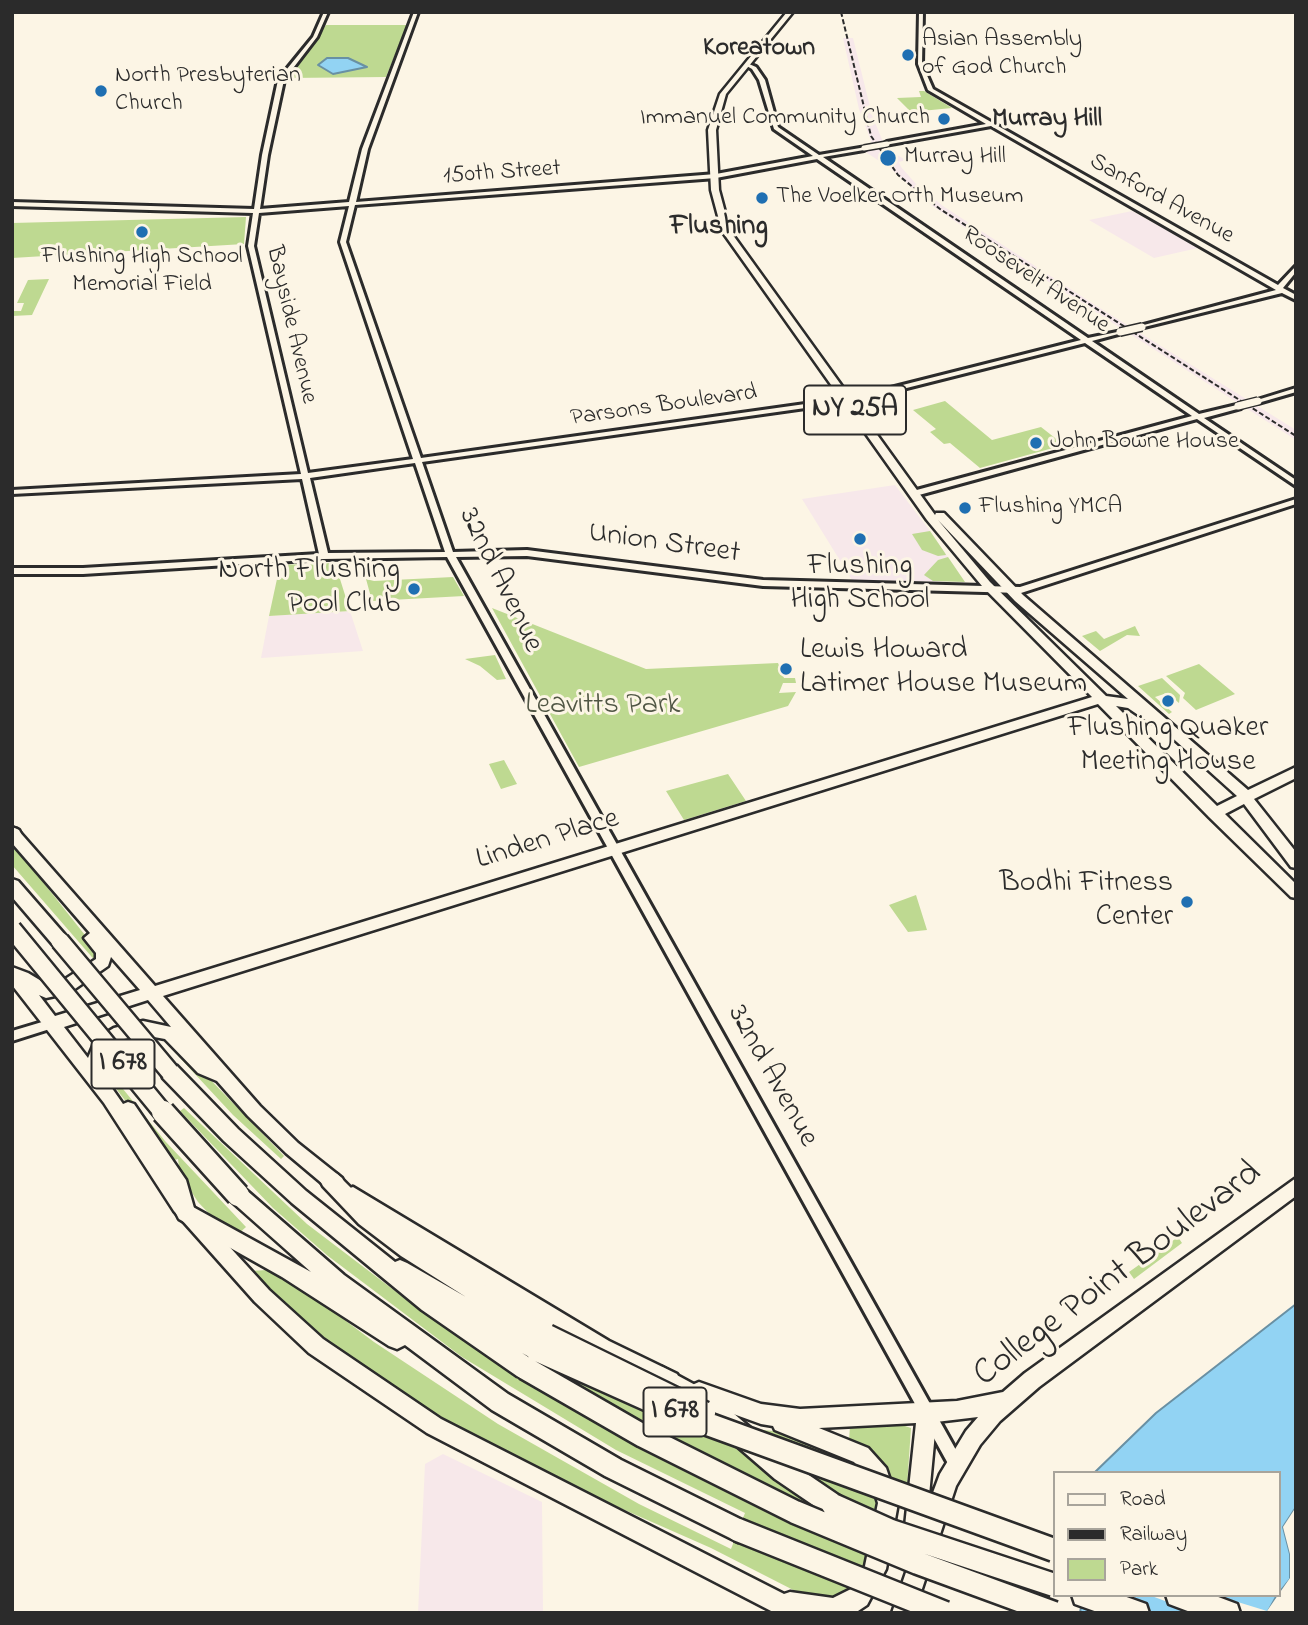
<!DOCTYPE html>
<style>
body{margin:0}
#map{position:relative;width:1308px;height:1625px;overflow:hidden;background:#fcf5e5;font-family:"Indie Flower",sans-serif}
canvas{display:block}
.frame{position:absolute;inset:0;border:14px solid #2b2b2b;pointer-events:none}
.legend{position:absolute;left:1053px;top:1471px;width:228px;height:126px;box-sizing:border-box;background:#fcf5e5;border:2px solid #a8a49b;margin:0;padding:9px 12px;list-style:none;font-size:21px;color:#2b2b2b}
.legend li{display:flex;align-items:center;gap:14px;height:35px}
.legend b{width:35px;border:2px solid #a8a49b}
</style>
<div id="map">
<canvas width="1308" height="1625"></canvas>
<div class="frame"></div>
<ul class="legend">
<li><b style="height:9px;background:#fcf5e5"></b>Road</li>
<li><b style="height:9px;background:#2b2b2b"></b>Railway</li>
<li><b style="height:19px;background:#bed991"></b>Park</li>
</ul>
</div>
<script>
const c = document.querySelector('canvas').getContext('2d');
c.lineJoin = 'round';
function fillPath(path, color) {
  c.fillStyle = color;
  c.fill(path, 'evenodd');
}
function poly(rows) {
  const path = new Path2D();
  for (const r of rows) {
    path.moveTo(r[0], r[1]);
    for (let i = 2; i < r.length; i += 2) path.lineTo(r[i], r[i + 1]);
  }
  return path;
}
function stroke(path, color, width, dash) {
  c.strokeStyle = color;
  c.lineWidth = width;
  c.lineCap = dash ? 'butt' : 'round';
  c.setLineDash(dash || []);
  c.stroke(path);
}
function write(font, color, halo, rows, align = 'center') {
  c.font = font + ' "Indie Flower",sans-serif';
  c.lineWidth = 6;
  c.setLineDash([]);
  c.textBaseline = 'middle';
  c.strokeStyle = halo;
  c.fillStyle = color;
  for (const [text, x, y, turn = 0] of rows) {
    c.save();
    c.translate(x, y);
    c.rotate((+turn || 0) * Math.PI / 180);
    c.textAlign = isNaN(turn) ? turn : align;
    if (halo) c.strokeText(text, 0, 0);
    c.fillText(text, 0, 0);
    c.restore();
  }
}
fillPath(poly([
 [843,38,853,38,872,115,883,142,890,151,906,160,899,162,901,167,917,185,943,206,1095,305,1296,430,1296,440,986,242,931,205,890,168,864,151,874,149,859,109],
 [1132,211,1198,248,1154,258,1089,220],
 [895,485,930,531,965,582,852,580,802,499],
 [350,611,363,651,261,658,269,616],
 [443,1454,542,1502,543,1613,418,1613,425,1464]
]), '#f7e8ea');
fillPath(poly([
 [326,25,407,25,386,77,287,78],
 [919,91,924,91,952,108,911,112,897,98,921,97],
 [246,217,244,244,12,258,12,223],
 [49,279,32,315,12,316,12,311,21,311,24,303,17,303,28,280],
 [945,401,992,440,1041,427,1064,445,980,468,950,443,944,444,930,432,936,429,913,410],
 [930,531,945,553,946,555,938,556,922,550,912,534],
 [948,557,965,582,933,581,924,575,938,560],
 [335,563,350,611,269,616,280,565],
 [453,577,464,596,372,601,366,579,374,581],
 [492,608,646,669,778,663,784,678,795,678,796,683,783,683,779,693,796,692,788,706,579,767],
 [1135,626,1140,636,1127,635,1100,651,1082,636,1096,631,1104,639],
 [495,655,506,679,497,680,480,666,465,659],
 [1199,664,1235,694,1196,710,1183,698,1185,693,1166,676],
 [1162,678,1180,695,1179,703,1167,693,1155,697,1172,712,1169,714,1138,686],
 [504,760,517,784,501,789,489,764],
 [728,774,746,801,684,820,666,791],
 [12,843,96,949,97,963,12,865],
 [916,895,927,930,908,932,889,905],
 [155,1031,174,1042,284,1156,281,1159,233,1115],
 [98,1058,165,1141,246,1227,237,1235,217,1222,198,1202,180,1174,178,1159,171,1161,99,1066],
 [184,1108,307,1224,424,1313,519,1376,550,1330,769,1450,754,1429,791,1433,860,1461,881,1500,862,1585,840,1601,807,1597,711,1548,552,1478,401,1396,331,1344,283,1304,250,1271,267,1270,286,1276,374,1342,498,1424,639,1504,731,1549,745,1513,616,1450,462,1357,328,1256,273,1208,180,1111],
 [1178,1237,1182,1243,1134,1279,1129,1272],
 [850,1426,902,1425,911,1428,906,1501,886,1469,849,1441]
]), '#bed991');
const water = poly([
 [327,58,348,58,367,67,333,74,318,65,327,58],
 [1296,1304,1296,1507,1283,1527,1290,1554,1290,1579,1278,1594,1278,1473,1094,1473,1156,1413,1296,1304],
 [1083,1595,1277,1595,1267,1613,1080,1613,1083,1595]
]);
fillPath(water, '#92d3f3');
stroke(water, '#6990a3', 2);
fillPath(poly([
 [1296,1507,1296,1513,1286,1528,1293,1553,1293,1579,1271,1613,1197,1613,1149,1595,1215,1595,1267,1611,1290,1578,1290,1554,1283,1527]
]), '#fcf5e5');
const minor = poly([
 [324,12,328,12,317,37,284,80,268,155,260,209,349,202,362,149,414,12,418,12,368,149,356,202,716,174,813,156,774,129,759,80,752,69,745,65,749,64,756,67,765,80,778,127,819,155,866,147,867,148,864,150,823,157,1088,338,1122,331,1122,333,1092,341,1199,414,1241,404,1241,408,1204,418,1296,480,1296,486,1197,419,919,495,913,495,913,491,1192,416,1085,343,855,401,422,462,453,552,527,550,763,580,1020,587,1296,499,1296,504,1021,593,763,586,527,556,456,557,961,1459,964,1464,961,1469,956,1472,951,1469,447,557,324,559,83,574,12,574,12,568,83,568,319,554,302,479,12,494,12,490,301,474,248,246,253,213,12,206,12,202,254,209,262,155,278,80,313,37,324,12],
 [817,159,1081,340,855,397,421,458,346,242,355,205,716,178,817,159],
 [349,206,340,242,413,459,308,473,254,246,259,213,349,206],
 [415,463,445,552,328,553,310,478,415,463],
 [919,12,923,12,922,64,933,89,1278,285,1296,266,1296,272,1283,288,1296,295,1296,300,1282,293,1140,328,1140,326,1276,290,991,126,885,145,884,144,887,142,986,124,928,90,918,64,919,12],
 [1296,388,1296,392,1258,403,1254,401,1296,388],
 [52,1019,56,1021,58,1024,56,1027,12,1041,12,1031,52,1019]
]);
const major = poly([
 [787,12,793,12,726,94,716,130,719,190,730,231,935,515,936,513,944,513,1023,595,1248,790,1296,767,1296,778,1254,799,1296,852,1296,868,1291,867,1244,804,1225,814,1296,884,1296,898,1291,897,1209,817,1098,704,163,996,260,1106,298,1143,342,1178,345,1184,342,1190,336,1192,330,1190,286,1153,248,1116,217,1081,198,1073,165,1039,143,1035,124,1039,108,1048,103,1060,113,1078,109,1084,123,1104,128,1102,134,1104,186,1180,194,1208,269,1290,323,1339,441,1419,784,1594,790,1592,833,1598,851,1589,865,1566,878,1503,871,1481,854,1462,775,1430,773,1426,761,1424,692,1399,689,1392,692,1385,699,1382,761,1404,800,1409,957,1401,1003,1392,1025,1373,1296,1178,1296,1196,1039,1387,1000,1421,980,1445,956,1486,914,1613,892,1613,912,1555,906,1553,903,1545,916,1423,819,1428,868,1448,886,1468,898,1503,886,1569,867,1605,855,1613,775,1613,427,1433,309,1353,255,1302,174,1211,104,1103,12,985,12,967,28,973,48,985,59,983,96,959,96,953,84,938,90,933,12,843,12,828,17,829,155,986,1092,697,982,586,927,520,722,231,711,190,708,130,720,94,787,12],
 [938,520,1015,601,1128,699,1106,696,990,582,938,520],
 [1116,706,1128,708,1150,723,1157,724,1237,796,1217,806,1116,706],
 [111,957,140,990,55,1016,39,995,46,998,69,993,108,966,111,957],
 [148,1000,171,1027,143,1021,114,1028,96,1039,88,1058,64,1027,148,1000],
 [978,1417,966,1431,940,1474,928,1506,936,1422,978,1417],
 [353,1187,609,1341,677,1374,680,1381,677,1388,670,1391,595,1355,347,1201,344,1195,347,1189,353,1187]
]);
const highway = poly([
 [12,827,19,830,21,834,19,838,12,840,12,827],
 [12,879,18,881,66,936,69,941,66,946,54,946,12,897,12,879],
 [170,1064,177,1066,238,1129,306,1191,395,1262,400,1260,407,1263,466,1297,401,1256,359,1224,323,1186,320,1180,323,1174,330,1171,337,1174,373,1210,415,1242,555,1329,558,1336,555,1343,546,1346,548,1350,545,1357,537,1361,522,1353,533,1360,536,1368,533,1376,525,1379,517,1376,422,1310,292,1203,224,1141,163,1078,161,1072,163,1066,170,1064],
 [238,1186,245,1189,344,1275,508,1394,621,1460,746,1522,750,1530,746,1538,738,1542,730,1538,605,1476,492,1410,405,1345,397,1349,389,1346,282,1277,179,1219,176,1213,179,1207,186,1204,193,1207,311,1272,231,1201,228,1195,231,1189,238,1186],
 [662,1367,710,1393,791,1463,841,1497,845,1505,841,1513,833,1517,825,1513,775,1479,694,1409,654,1386,651,1378,654,1370,662,1367],
 [1072,1595,1121,1595,1146,1604,1149,1613,1100,1613,1075,1604,1072,1595],
 [1166,1595,1213,1595,1237,1604,1240,1613,1193,1613,1169,1604,1166,1595]
]);
stroke(minor, '#2b2b2b', 6);
stroke(major, '#2b2b2b', 5);
stroke(highway, '#2b2b2b', 5);
fillPath(minor, '#fcf5e5');
fillPath(major, '#fcf5e5');
fillPath(highway, '#fcf5e5');
stroke(poly([
 [841,12,871,136,898,175,940,209,1296,436]
]), '#2b2b2b', 2, [5, 2.5]);
const minorBridgeFar1 = poly([
 [864,148,887,144]
]);
const minorBridge = poly([
 [1120,332,1142,327],
 [1238,406,1258,401]
]);
const highwayBridgeFar1 = poly([
 [12,929,164,1114],
 [60,941,170,1072]
]);
const highwayBridge = poly([
 [163,1112,238,1195],
 [547,1336,704,1413],
 [537,1350,680,1414,1054,1550],
 [525,1368,643,1436,795,1512,918,1563,1054,1613],
 [833,1505,891,1531,1054,1585],
 [738,1530,945,1613]
]);
stroke(minorBridgeFar1, '#2b2b2b', 8, []);
stroke(minorBridge, '#2b2b2b', 10, []);
stroke(highwayBridgeFar1, '#2b2b2b', 22, []);
stroke(highwayBridge, '#2b2b2b', 27, []);
stroke(minorBridgeFar1, '#fcf5e5', 5);
stroke(minorBridge, '#fcf5e5', 7);
stroke(highwayBridgeFar1, '#fcf5e5', 17);
stroke(highwayBridge, '#fcf5e5', 22);
for (const [x, y, r, color] of [
 [908,55,7,"#1f6fb2"],
 [101,91,7,"#1f6fb2"],
 [944,119,7,"#1f6fb2"],
 [888,158,9,"#1f6fb2"],
 [762,198,7,"#1f6fb2"],
 [142,232,7,"#1f6fb2"],
 [1036,443,7,"#1f6fb2"],
 [965,508,7,"#1f6fb2"],
 [860,539,7,"#1f6fb2"],
 [414,589,7,"#1f6fb2"],
 [786,669,7,"#1f6fb2"],
 [1168,701,7,"#1f6fb2"],
 [1187,902,7,"#1f6fb2"]
]) {
  const dot = new Path2D();
  dot.arc(x, y, r, 0, 2 * Math.PI);
  c.fillStyle = color;
  c.fill(dot);
  stroke(dot, '#fcf5e5', 2.5);
}
write('24px', '#2b2b2b', '#fcf5e5', [
 ["Asian Assembly",922,41],
 ["of God Church",922,69],
 ["North Presbyterian",115,77],
 ["Church",115,105],
 ["Immanuel Community Church",930,119,"right"],
 ["Murray Hill",904,158],
 ["The Voelker Orth Museum",776,198],
 ["Flushing High School",142,258,"center"],
 ["Memorial Field",142,286,"center"],
 ["John Bowne House",1050,443],
 ["Flushing YMCA",979,508]
], 'left');
write('24px', '#2b2b2b', '#fcf5e5', [
 ["150th Street",502,174,-4],
 ["Sanford Avenue",1161,200,29],
 ["Roosevelt Avenue",1035,281,34],
 ["Bayside Avenue",290,325,77],
 ["Parsons Boulevard",664,407,-8]
]);
write('bold 26px', '#2b2b2b', '#fcf5e5', [
 ["Koreatown",759,50],
 ["Murray Hill",1047,121]
]);
write('bold 28px', '#2b2b2b', '#fcf5e5', [
 ["Flushing",719,228]
]);
for (const [x, y, w] of [
 [855,410,102],
 [123,1064,63],
 [675,1412,63]
]) {
  const box = new Path2D();
  box.roundRect(x - w / 2, y - 24.5, w, 49, 5);
  c.fillStyle = '#fcf5e5';
  c.fill(box);
  stroke(box, '#2b2b2b', 2);
}
write('bold 28px', '#2b2b2b', null, [
 ["NY 25A",855,410],
 ["I 678",123,1064],
 ["I 678",675,1412]
]);
write('30px', '#2b2b2b', '#fcf5e5', [
 ["Union Street",664,545,8],
 ["32nd Avenue",499,581,64],
 ["Linden Place",548,841,-17],
 ["32nd Avenue",771,1077,61]
]);
write('30px', '#2b2b2b', '#fcf5e5', [
 ["Flushing",860,568],
 ["High School",860,602],
 ["North Flushing",400,572,"right"],
 ["Pool Club",400,606,"right"],
 ["Lewis Howard",800,652,"left"],
 ["Latimer House Museum",800,686,"left"],
 ["Flushing Quaker",1168,730],
 ["Meeting House",1168,764],
 ["Bodhi Fitness",1173,885,"right"],
 ["Center",1173,919,"right"]
]);
write('30px', '#505644', '#fcf5e5', [
 ["Leavitts Park",603,707]
]);
write('37px', '#2b2b2b', '#fcf5e5', [
 ["College Point Boulevard",1119,1276,-37]
]);
</script>
